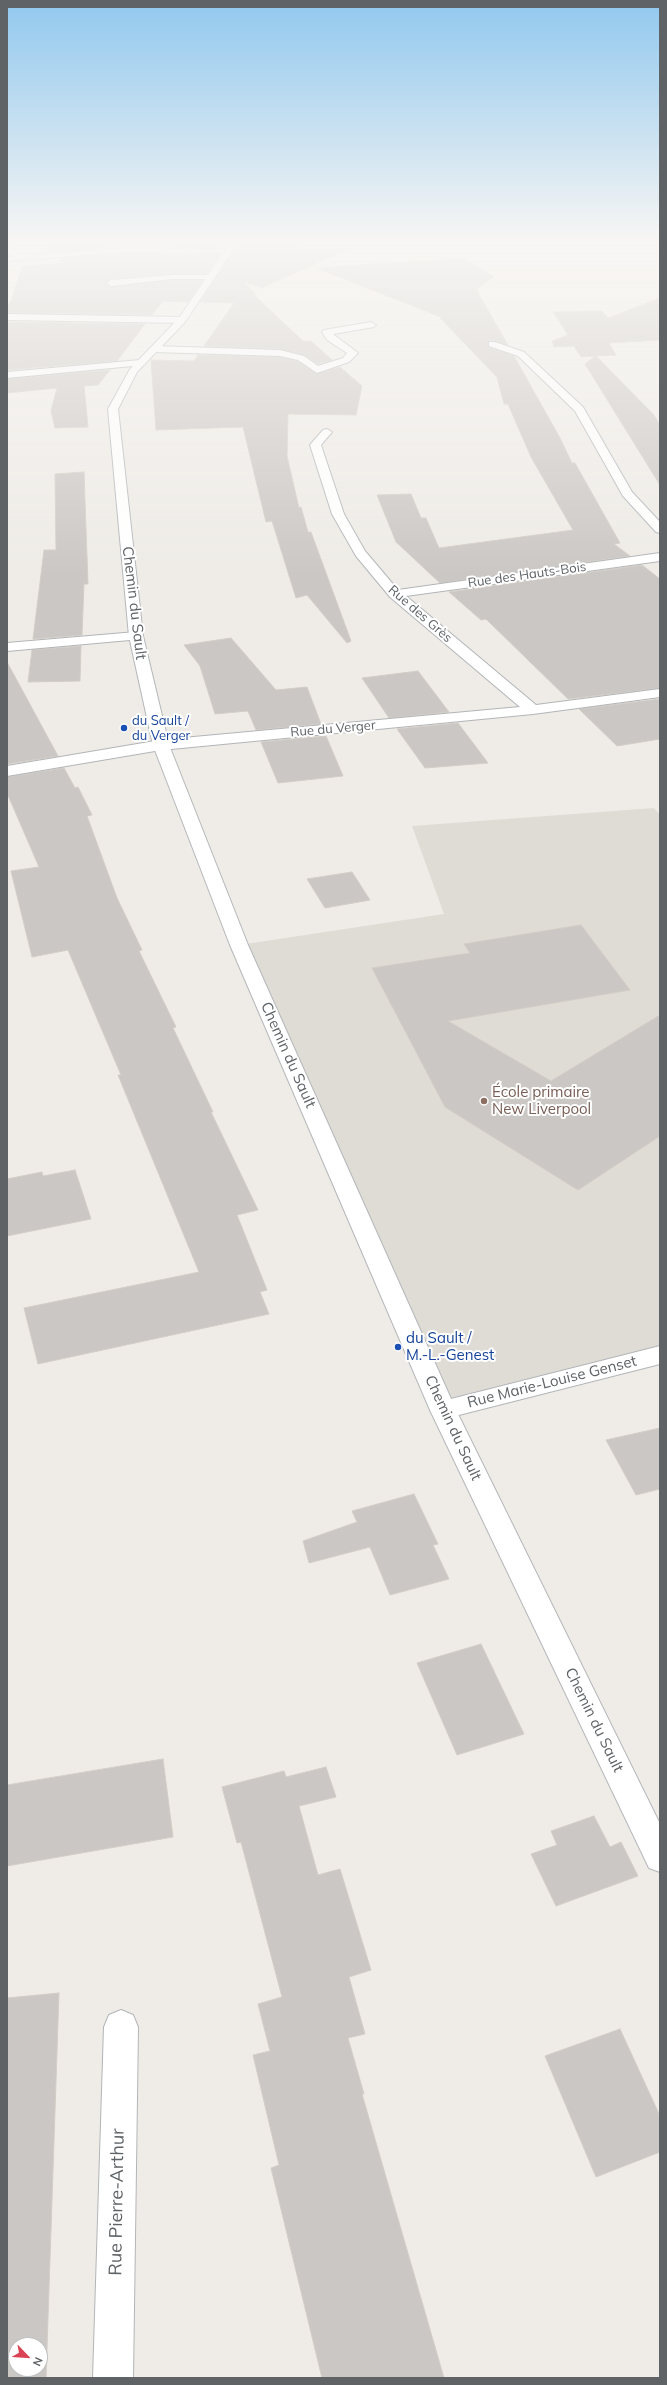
<!DOCTYPE html>
<meta charset="utf-8">
<style>
body{margin:0}
#map{position:relative;width:667px;height:2385px;overflow:hidden;background:#efece7;font-family:Mulish,sans-serif}
canvas{display:block}
.frame{position:absolute;inset:0;border:8px solid #5f6366;pointer-events:none}
.north{position:absolute;left:8px;top:2337px;width:40px;height:40px;box-sizing:border-box;background:#fff;border:1px solid #bfc1c2;border-radius:50%;rotate:115deg;font-size:11px;font-weight:700;line-height:16px;text-align:center;color:#5f6366}
.north::after{content:'';display:block;margin:auto;width:14px;height:18px;background:#da4353;clip-path:polygon(50% 0,100% 100%,50% 72%,0 100%)}
</style>
<div id="map">
<canvas width="667" height="2385"></canvas>
<div class="frame"></div>
<div class="north">N</div>
</div>
<script>
const c = document.querySelector('canvas').getContext('2d');
c.lineJoin = 'round';
function fillPath(path, color) {
  c.fillStyle = color;
  c.fill(path, 'evenodd');
}
function poly(rows) {
  const path = new Path2D();
  for (const r of rows) {
    path.moveTo(r[0], r[1]);
    for (let i = 2; i < r.length; i += 2) path.lineTo(r[i], r[i + 1]);
  }
  return path;
}
function stroke(path, color, width, dash) {
  c.strokeStyle = color;
  c.lineWidth = width;
  c.lineCap = dash ? 'butt' : 'round';
  c.setLineDash(dash || []);
  c.stroke(path);
}
function write(font, color, halo, rows, align = 'center') {
  c.font = font + ' Mulish,sans-serif';
  c.lineWidth = 4;
  c.setLineDash([]);
  c.textBaseline = 'middle';
  c.strokeStyle = halo;
  c.fillStyle = color;
  for (const [text, x, y, turn = 0] of rows) {
    c.save();
    c.translate(x, y);
    c.rotate((+turn || 0) * Math.PI / 180);
    c.textAlign = isNaN(turn) ? turn : align;
    if (halo) c.strokeText(text, 0, 0);
    c.fillText(text, 0, 0);
    c.restore();
  }
}
fillPath(poly([
 [654,808,660,815,660,1355,443,1410,239,945,444,914,412,826]
]), '#dfdcd6');
const building = poly([
 [93,241,229,241,225,247,123,246,50,252,40,245,93,241],
 [240,241,297,241,296,249,346,250,262,288,244,282,256,294,253,294,303,341,311,341,332,360,318,364,304,355,280,349,204,346,234,303,200,302,240,241],
 [123,254,220,254,207,274,172,274,111,279,106,282,111,287,172,280,203,280,188,302,163,301,152,315,7,313,7,305,11,301,22,266,64,263,59,259,123,254],
 [463,258,494,277,476,289,508,345,489,340,488,347,514,356,560,438,572,463,575,463,620,543,614,544,630,556,440,583,396,542,377,495,411,494,421,518,426,518,439,548,573,530,531,457,508,404,504,404,497,377,440,318,443,318,316,268,463,258],
 [660,298,660,340,609,343,616,355,596,356,654,415,660,425,660,485,585,364,595,356,581,357,574,346,554,347,552,341,568,335,553,312,602,311,608,318,660,298],
 [7,322,145,324,117,361,7,370,7,322],
 [198,355,280,357,297,361,317,374,340,367,362,386,356,415,288,414,287,456,299,508,301,507,308,532,311,532,351,641,347,643,307,595,296,598,272,521,266,522,243,427,156,430,151,360,194,361,198,355],
 [110,370,98,385,84,386,88,427,55,428,51,411,57,388,7,393,7,379,110,370],
 [84,472,88,584,84,584,82,635,33,639,44,550,56,550,55,474,84,472],
 [642,565,660,579,660,688,568,699,486,619,481,620,449,592,642,565],
 [231,638,276,690,307,687,321,724,256,730,248,711,215,714,200,666,184,645,231,638],
 [81,646,80,681,28,682,32,650,81,646],
 [7,662,58,756,7,764,7,662],
 [418,671,449,712,389,718,362,678,418,671],
 [660,699,660,739,617,746,579,709,660,699],
 [458,723,488,763,425,768,397,729,458,723],
 [326,736,343,776,278,783,261,742,326,736],
 [64,768,75,788,78,787,92,815,87,816,117,898,142,950,139,951,176,1027,173,1028,213,1112,211,1112,258,1210,237,1215,267,1290,260,1292,269,1314,38,1364,24,1308,199,1272,118,1075,121,1075,68,950,32,957,11,871,39,867,7,793,7,777,64,768],
 [352,872,370,900,325,908,307,879,352,872],
 [581,925,630,990,448,1021,551,1081,660,1015,660,1136,578,1190,445,1107,372,968,470,953,464,944,581,925],
 [75,1170,91,1219,7,1236,7,1179,42,1172,43,1176,75,1170],
 [660,1428,660,1489,636,1495,606,1440,660,1428],
 [414,1494,438,1544,433,1545,449,1579,390,1595,370,1547,309,1563,303,1541,357,1522,352,1511,414,1494],
 [481,1644,524,1734,457,1755,417,1663,481,1644],
 [163,1759,173,1837,7,1866,7,1785,163,1759],
 [326,1767,336,1797,299,1806,318,1875,340,1869,371,1970,349,1977,365,2034,348,2038,364,2094,362,2094,444,2378,322,2378,271,2168,279,2165,253,2055,270,2051,258,2004,282,1997,241,1842,237,1843,222,1787,284,1771,286,1777,326,1767],
 [594,1816,610,1847,621,1842,638,1876,556,1906,531,1854,557,1845,551,1831,594,1816],
 [59,1993,46,2378,7,2378,7,1998,59,1993],
 [16,2345,40,2345,40,2369,16,2369,16,2345],
 [620,2029,660,2116,660,2152,596,2177,545,2056,620,2029]
]);
fillPath(building, '#cbc7c4');
stroke(building, '#d4cdc6', 1);
const lane = poly([
 [25,255,28,255,28,259,7,261,7,257,25,255],
 [172,275,212,275,216,277,212,279,172,279,111,286,107,283,111,280,172,275],
 [371,322,376,325,374,327,333,334,358,353,349,362,317,373,298,360,280,356,154,352,149,349,154,346,280,350,304,356,318,366,343,358,347,353,327,340,322,332,324,330,371,322]
]);
const street = poly([
 [7,247,19,253,38,255,123,248,230,249,234,251,230,253,123,252,38,259,14,257,7,252,7,247],
 [7,314,182,317,186,320,182,323,7,320,7,314],
 [489,342,495,342,524,352,583,407,632,492,660,522,660,533,656,532,623,496,575,411,518,356,489,346,489,342],
 [140,360,143,361,143,365,7,378,7,372,140,360],
 [327,429,332,432,321,445,344,514,365,551,398,590,660,553,660,561,406,596,536,705,660,689,660,697,533,714,161,750,7,776,7,766,161,740,520,707,390,597,356,556,332,514,310,445,323,430,327,429],
 [136,632,143,636,141,639,7,651,7,643,136,632],
 [660,1346,660,1364,443,1419,434,1417,430,1410,434,1403,443,1401,660,1346],
 [121,2010,133,2015,138,2027,133,2378,93,2378,104,2027,109,2015,121,2010]
]);
const secondary = poly([
 [231,241,239,241,185,322,137,372,118,409,143,636,169,745,248,945,456,1410,660,1824,660,1872,649,1868,430,1410,230,945,153,745,129,636,108,409,130,369,179,318,231,241]
]);
stroke(lane, '#b2b5b8', 2);
stroke(street, '#b2b5b8', 2);
stroke(secondary, '#b4b7ba', 2);
fillPath(lane, '#fff');
fillPath(street, '#fff');
fillPath(secondary, '#fff');
const sky = c.createLinearGradient(0, 0, 0, 575);
sky.addColorStop(0, '#91c8ee');
sky.addColorStop(0.42, '#f8f6f4');
sky.addColorStop(1, '#f8f6f400');
c.fillStyle = sky;
c.fillRect(0, 0, 667, 575);
for (const [x, y, r, color] of [
 [124,728,4,"#1a4fb4"],
 [484,1101,4,"#8d6e63"],
 [398,1347,4,"#1a4fb4"]
]) {
  const dot = new Path2D();
  dot.arc(x, y, r, 0, 2 * Math.PI);
  c.fillStyle = color;
  c.fill(dot);
  stroke(dot, '#fff', 1.5);
}
write('13px', '#5f6366', '#fff', [
 ["Rue des Hauts-Bois",527,575,-8],
 ["Rue des Grès",420,614,41],
 ["Rue du Verger",333,729,-5]
]);
write('13px', '#164399', '#fff', [
 ["du Sault /",132,721],
 ["du Verger",132,736]
], 'left');
write('15px', '#5f6366', '#fff', [
 ["Chemin du Sault",134,603,83],
 ["Chemin du Sault",288,1055,66],
 ["Rue Marie-Louise Genset",552,1382,-14],
 ["Chemin du Sault",453,1428,65],
 ["Chemin du Sault",594,1720,64]
]);
write('15px', '#785e54', '#fff', [
 ["École primaire",492,1092],
 ["New Liverpool",492,1109]
], 'left');
write('15px', '#164399', '#fff', [
 ["du Sault /",406,1338],
 ["M.-L.-Genest",406,1355]
], 'left');
write('18px', '#5f6366', '#fff', [
 ["Rue Pierre-Arthur",117,2202,-89]
]);
</script>
